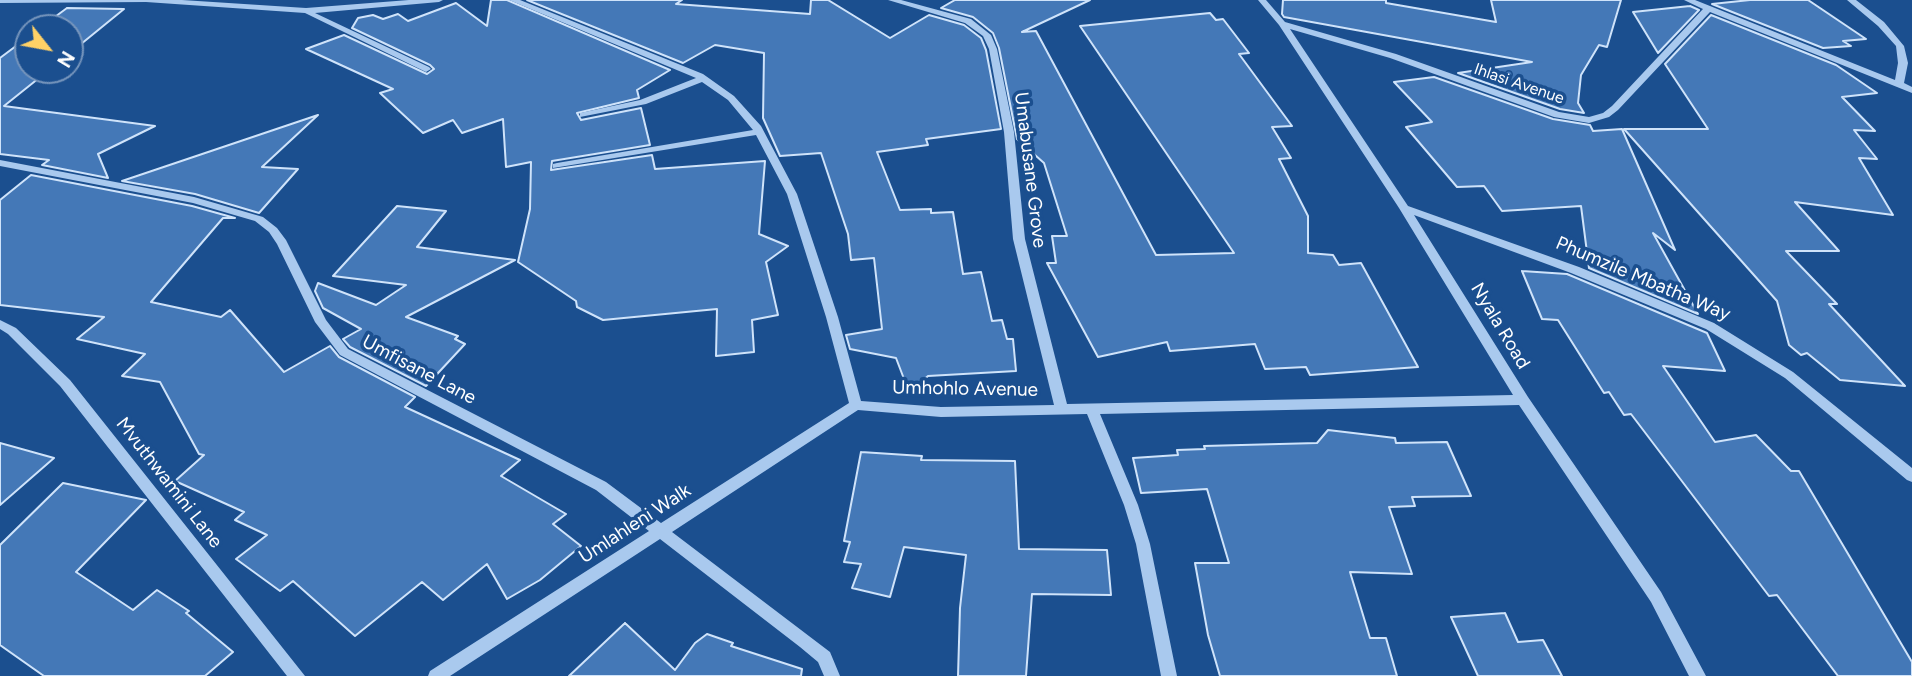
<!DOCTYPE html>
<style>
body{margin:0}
#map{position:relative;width:1912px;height:676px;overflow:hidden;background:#1b4f8f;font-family:Figtree,sans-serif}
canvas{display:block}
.north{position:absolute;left:14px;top:14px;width:70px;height:70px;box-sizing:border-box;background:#1b4f8f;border:2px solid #7695bc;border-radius:50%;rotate:121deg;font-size:19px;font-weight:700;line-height:28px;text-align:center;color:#fff}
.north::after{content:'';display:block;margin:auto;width:24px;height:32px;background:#ffd166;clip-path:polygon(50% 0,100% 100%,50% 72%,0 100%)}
</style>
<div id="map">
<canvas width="1912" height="676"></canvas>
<div class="north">N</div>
</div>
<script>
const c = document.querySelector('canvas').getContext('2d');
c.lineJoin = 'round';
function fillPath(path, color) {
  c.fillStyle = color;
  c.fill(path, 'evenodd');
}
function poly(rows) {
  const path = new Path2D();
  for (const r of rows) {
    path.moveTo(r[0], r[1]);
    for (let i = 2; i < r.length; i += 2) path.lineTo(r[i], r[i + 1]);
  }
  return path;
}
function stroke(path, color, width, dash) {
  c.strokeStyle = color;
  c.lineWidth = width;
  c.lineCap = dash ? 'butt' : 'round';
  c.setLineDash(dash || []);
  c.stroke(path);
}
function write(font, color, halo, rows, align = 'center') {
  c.font = font + ' Figtree,sans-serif';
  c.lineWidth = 7;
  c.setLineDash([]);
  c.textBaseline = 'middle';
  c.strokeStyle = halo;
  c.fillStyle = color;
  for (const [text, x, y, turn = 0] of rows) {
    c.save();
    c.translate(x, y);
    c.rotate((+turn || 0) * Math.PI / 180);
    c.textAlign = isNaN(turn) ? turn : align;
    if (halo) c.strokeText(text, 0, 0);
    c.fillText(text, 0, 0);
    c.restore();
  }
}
const building = poly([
 [491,0,507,0,670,70,637,90,639,98,577,113,581,120,641,108,650,145,552,161,551,170,652,155,655,169,765,161,759,234,788,246,766,262,778,315,752,320,754,352,716,356,717,309,603,320,577,307,576,301,518,262,530,209,531,162,506,167,503,119,462,133,453,120,423,133,380,93,393,89,306,49,344,35,427,74,434,69,430,65,352,28,358,18,373,15,383,19,398,14,408,21,456,3,487,26,491,0],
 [527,0,682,0,676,4,810,14,811,0,828,0,890,38,929,15,964,25,981,38,986,50,1001,129,926,139,928,145,877,152,900,210,931,209,931,213,953,212,963,274,981,272,992,321,1002,320,1007,339,1013,339,1016,371,928,376,909,392,896,358,850,349,846,335,882,329,874,258,851,260,848,234,821,153,780,156,763,118,764,53,715,45,683,63,527,0],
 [955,0,1090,0,1022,32,1036,31,1156,255,1234,253,1080,26,1210,13,1216,20,1223,19,1249,53,1239,54,1292,126,1272,127,1291,158,1279,159,1308,216,1308,253,1333,255,1339,265,1361,263,1418,367,1310,375,1306,367,1265,369,1255,344,1170,351,1167,342,1098,357,1047,263,1056,263,1052,236,1067,236,1044,163,1017,139,999,48,993,33,973,17,941,8,955,0],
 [1283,0,1386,0,1386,3,1496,22,1491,0,1621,0,1607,47,1599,45,1581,75,1578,103,1584,113,1560,109,1458,73,1532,62,1284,17,1282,14,1283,0],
 [1750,0,1808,0,1866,39,1843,41,1851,46,1823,48,1712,4,1750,0],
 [1690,6,1699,10,1658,53,1633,12,1690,6],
 [67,8,124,9,70,53,70,28,40,28,67,8],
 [1711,15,1836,65,1877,93,1842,97,1875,131,1854,130,1877,159,1859,158,1893,215,1795,202,1839,251,1786,251,1837,304,1829,304,1905,386,1840,380,1807,353,1801,355,1789,345,1777,301,1624,129,1708,129,1665,64,1711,15],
 [28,37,28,70,49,70,4,106,155,126,98,154,108,178,42,165,49,160,0,154,0,58,28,37],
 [1434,77,1553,119,1590,125,1593,131,1622,129,1675,250,1653,233,1698,314,1589,268,1581,206,1502,211,1484,186,1457,187,1406,127,1432,122,1394,82,1434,77],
 [318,115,262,167,298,169,259,213,195,194,122,181,318,115],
 [31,175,192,206,235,218,223,218,151,302,221,317,230,310,284,372,330,346,339,357,415,397,405,407,520,460,501,476,566,514,553,524,581,546,540,580,507,599,487,564,443,600,422,582,355,636,293,581,280,591,236,559,267,535,235,520,244,512,175,481,204,455,199,454,160,382,122,376,145,354,77,339,104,317,0,305,0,200,31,175],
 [397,206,446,211,417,247,515,260,406,317,458,336,455,339,465,344,426,386,350,347,343,339,361,329,323,308,315,291,318,283,376,305,406,285,333,276,397,206],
 [1522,271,1567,274,1707,333,1725,371,1663,366,1715,442,1756,435,1791,471,1799,471,1912,662,1912,676,1838,676,1777,595,1769,596,1631,414,1624,415,1609,392,1604,393,1558,320,1542,319,1522,271],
 [1328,430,1395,438,1396,443,1447,442,1471,496,1412,497,1415,506,1389,507,1412,574,1350,572,1370,638,1386,638,1397,676,1220,676,1208,635,1195,563,1229,563,1207,489,1141,493,1133,458,1178,455,1177,450,1205,449,1204,446,1317,443,1328,430],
 [0,443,54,458,0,505,0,443],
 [861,452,922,456,921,460,1015,461,1019,549,1107,550,1111,595,1032,594,1026,676,958,676,960,608,966,555,904,547,890,597,852,588,861,564,844,562,850,542,844,541,861,452],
 [63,483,146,500,76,572,133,610,157,590,189,611,186,613,233,652,205,676,44,676,0,645,0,545,63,483],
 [1505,613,1518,642,1543,640,1562,676,1478,676,1451,617,1505,613],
 [625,623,675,670,695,643,707,634,733,643,731,646,802,669,801,676,569,676,625,623]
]);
fillPath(building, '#4478b7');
stroke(building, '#cfe3fa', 2);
fillPath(poly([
 [0,0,182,0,306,8,409,0,443,0,439,2,315,13,429,67,431,69,426,72,305,13,146,2,0,3,0,0],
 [509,0,520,0,703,74,734,96,761,126,797,194,838,317,861,401,941,407,1054,405,1013,239,1004,132,989,49,983,36,965,23,888,0,901,0,971,19,991,35,997,49,1014,132,1025,239,1067,404,1513,395,1399,208,1279,25,1258,0,1266,0,1285,22,1396,54,1559,112,1589,117,1603,113,1612,106,1703,9,1684,0,1695,0,1895,80,1898,63,1896,46,1878,26,1847,0,1856,0,1884,22,1904,46,1908,63,1904,83,1912,87,1912,93,1710,12,1618,110,1609,117,1589,123,1554,117,1390,58,1290,29,1408,206,1579,267,1714,323,1793,372,1912,468,1912,482,1907,480,1785,378,1706,329,1571,273,1414,215,1528,397,1661,592,1706,676,1689,676,1651,602,1519,405,1100,414,1138,505,1150,544,1177,676,1161,676,1136,544,1124,505,1087,414,941,417,858,410,672,532,830,652,840,676,824,676,818,662,800,647,660,539,450,676,428,676,430,671,649,531,596,490,340,355,315,322,277,244,269,232,255,221,193,203,0,166,0,160,194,197,263,217,277,228,286,240,326,320,348,349,606,482,661,523,849,403,826,317,787,194,756,135,553,168,553,164,557,163,753,130,728,100,702,82,646,104,580,117,580,113,640,100,696,78,509,0],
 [0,320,16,328,70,380,305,676,287,676,60,386,8,334,0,329,0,320]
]), '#a9c9ee');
write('16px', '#fff', '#1b4f8f', [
 ["Ihlasi Avenue",1519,84,19]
]);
write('19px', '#fff', '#1b4f8f', [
 ["Umabusane Grove",1030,170,83],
 ["Phumzile Mbatha Way",1643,279,23],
 ["Nyala Road",1500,326,59],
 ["Umfisane Lane",419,370,28],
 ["Umhohlo Avenue",965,389,1],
 ["Mvuthwamini Lane",169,483,52],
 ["Umlahleni Walk",635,524,-33]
]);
</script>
